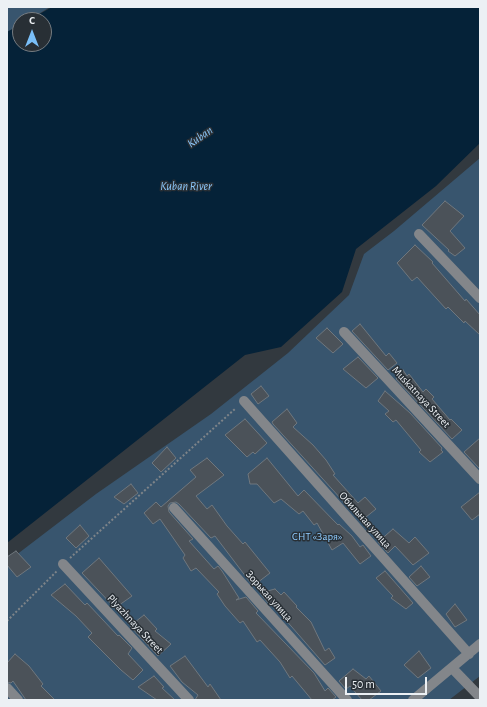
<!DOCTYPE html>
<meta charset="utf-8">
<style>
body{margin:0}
#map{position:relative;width:487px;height:707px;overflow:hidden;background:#32393f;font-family:"Alegreya Sans",sans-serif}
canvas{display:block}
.frame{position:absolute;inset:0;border:8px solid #ecf0f4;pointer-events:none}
.north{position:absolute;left:12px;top:12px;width:40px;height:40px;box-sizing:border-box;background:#282f35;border:1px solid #767c81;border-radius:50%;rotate:0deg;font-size:11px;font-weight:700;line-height:16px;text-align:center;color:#ecf0f4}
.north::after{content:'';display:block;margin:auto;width:14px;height:18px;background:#7abff8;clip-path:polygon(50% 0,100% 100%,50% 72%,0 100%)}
.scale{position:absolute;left:345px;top:677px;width:82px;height:18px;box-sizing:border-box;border:2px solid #ecf0f4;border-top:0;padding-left:5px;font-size:12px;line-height:14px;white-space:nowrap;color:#ecf0f4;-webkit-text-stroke:3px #282f35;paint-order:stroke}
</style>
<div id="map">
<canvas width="487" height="707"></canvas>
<div class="frame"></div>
<div class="north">С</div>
<div class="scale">50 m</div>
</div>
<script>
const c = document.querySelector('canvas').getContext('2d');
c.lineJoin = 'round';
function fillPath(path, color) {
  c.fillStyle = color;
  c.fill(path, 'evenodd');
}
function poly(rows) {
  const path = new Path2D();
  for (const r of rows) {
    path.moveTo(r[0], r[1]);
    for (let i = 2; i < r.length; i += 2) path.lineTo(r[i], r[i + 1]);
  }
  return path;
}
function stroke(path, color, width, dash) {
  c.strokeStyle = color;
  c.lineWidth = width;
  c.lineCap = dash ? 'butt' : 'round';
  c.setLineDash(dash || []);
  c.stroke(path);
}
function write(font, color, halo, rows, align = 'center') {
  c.font = font + ' "Alegreya Sans",sans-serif';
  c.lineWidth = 3;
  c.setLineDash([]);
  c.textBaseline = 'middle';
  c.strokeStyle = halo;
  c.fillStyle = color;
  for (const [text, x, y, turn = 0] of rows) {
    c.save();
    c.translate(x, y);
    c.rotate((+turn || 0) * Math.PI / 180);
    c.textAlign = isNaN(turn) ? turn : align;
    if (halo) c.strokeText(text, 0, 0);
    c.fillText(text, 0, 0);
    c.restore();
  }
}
fillPath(poly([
 [7,7,50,7,29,20,20,20,20,25,7,32],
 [480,158,480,676,449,700,7,700,7,562,96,494,211,414,288,353,349,295,364,254,394,231]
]), '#38556e');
fillPath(poly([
 [52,7,480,7,480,143,436,186,356,249,342,292,281,347,245,355,7,543,7,32,20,25,20,44,44,44,44,20,29,20]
]), '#052238');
const building = poly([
 [445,201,464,216,450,231,465,248,455,256,448,251,449,250,422,225,445,201],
 [415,245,433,262,432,263,465,301,466,299,480,315,480,335,465,321,464,323,448,307,446,309,417,277,412,281,397,263,415,245],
 [360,324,386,356,389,353,397,363,388,370,352,331,360,324],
 [327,328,343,344,333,353,316,338,327,328],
 [358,357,378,378,366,388,343,369,358,357],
 [403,370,407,376,409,374,423,392,426,389,434,397,432,399,450,420,451,419,462,430,452,439,396,379,403,370],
 [261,386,269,396,258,404,251,394,261,386],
 [385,391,410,413,442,448,441,450,443,452,430,462,419,452,421,450,396,420,393,422,385,414,389,411,378,401,385,391],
 [287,409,297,423,293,427,313,445,326,460,335,474,333,475,358,503,365,497,376,509,361,521,273,424,272,422,287,409],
 [245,419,267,443,255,454,253,452,247,457,225,435,245,419],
 [480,438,480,469,464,452,480,438],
 [167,447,176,458,161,472,152,463,167,447],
 [207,458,224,475,196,496,207,509,212,505,227,526,243,544,245,542,270,573,253,586,215,536,211,538,179,504,176,502,170,503,168,506,169,512,193,539,189,541,214,569,218,566,222,571,239,598,236,600,246,597,258,611,256,613,314,673,325,691,328,688,336,697,332,700,312,700,292,676,290,678,280,662,260,640,257,642,243,621,240,623,225,606,217,594,219,592,196,568,191,571,183,558,185,555,160,519,153,524,144,513,156,502,161,507,196,477,190,470,207,458],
 [267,458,298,496,304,490,338,525,339,524,352,536,360,547,363,545,371,556,360,564,343,543,332,550,317,523,314,525,303,511,299,514,281,499,274,503,257,484,250,484,248,474,267,458],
 [131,484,138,493,124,504,114,497,131,484],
 [480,492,480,514,472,520,461,507,480,492],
 [80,525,89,536,76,548,66,538,80,525],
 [393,529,409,543,415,537,429,553,413,565,395,546,388,553,378,542,393,529],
 [16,551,31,567,17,577,7,565,7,557,16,551],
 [99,558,132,596,115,608,82,573,99,558],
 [421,566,430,577,417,586,409,577,421,566],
 [385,571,413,603,406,609,391,598,393,596,376,578,385,571],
 [65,584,85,605,87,603,118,636,119,635,132,648,128,654,143,670,133,680,121,670,88,637,92,633,76,616,51,595,65,584],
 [275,589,281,595,284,592,297,606,296,607,311,622,325,651,329,648,335,658,325,665,271,603,269,604,260,593,275,589],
 [455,604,467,620,455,627,446,614,455,604],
 [144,615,157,629,155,631,171,644,158,656,130,626,144,615],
 [419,651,431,668,418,678,404,665,419,651],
 [15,654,29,666,43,684,41,686,55,700,26,700,13,681,11,683,7,682,7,663,15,654],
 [185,656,208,687,210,684,221,700,195,700,198,695,182,682,170,666,185,656],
 [353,669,366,679,369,676,381,691,369,700,362,700,350,686,346,689,339,681,353,669],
 [154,676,164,687,162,688,175,700,157,700,138,687,154,676]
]);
fillPath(building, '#4b5259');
stroke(building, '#6f777e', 1);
stroke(poly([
 [70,558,236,408],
 [7,621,57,571]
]), '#7e8489', 2, [2, 2]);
stroke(poly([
 [419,234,480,298],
 [344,332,480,479],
 [244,401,469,654],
 [174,508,347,700],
 [63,564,189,700],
 [452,668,480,697],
 [7,688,18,700],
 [413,700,480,644]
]), '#83868a', 10);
write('11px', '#ecf0f4', '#282f35', [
 ["Muskatnaya Street",421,397,47],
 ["Обильная улица",365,520,48],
 ["Зорькая улица",269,596,48],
 ["Plyazhnaya Street",135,624,47]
]);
write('11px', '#8fcbfe', '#282f35', [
 ["СНТ «Заря»",317,537]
]);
write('italic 12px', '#8cc7fa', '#282f35', [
 ["Kuban",200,137,-35],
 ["Kuban River",186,186]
]);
</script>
